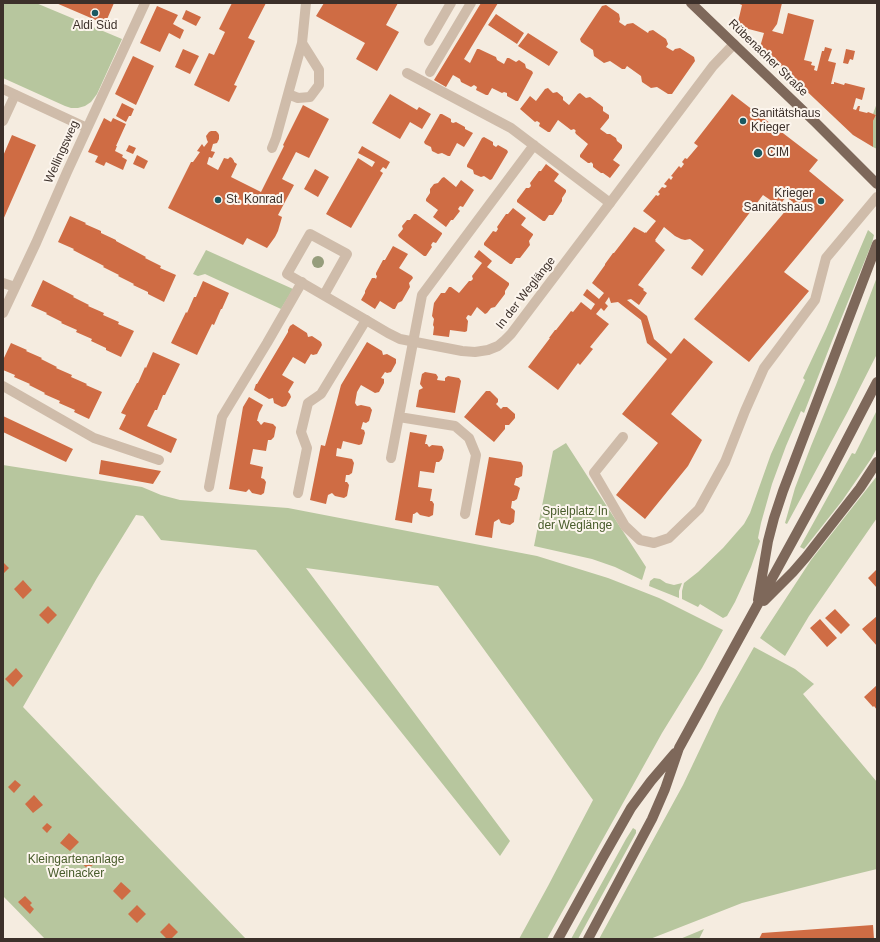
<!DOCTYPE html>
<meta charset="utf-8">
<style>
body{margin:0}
#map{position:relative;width:880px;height:942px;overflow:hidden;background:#f5ece0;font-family:Helvetica,sans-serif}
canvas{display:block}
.frame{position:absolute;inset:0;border:4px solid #3c302a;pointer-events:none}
</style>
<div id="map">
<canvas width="880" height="942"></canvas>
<div class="frame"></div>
</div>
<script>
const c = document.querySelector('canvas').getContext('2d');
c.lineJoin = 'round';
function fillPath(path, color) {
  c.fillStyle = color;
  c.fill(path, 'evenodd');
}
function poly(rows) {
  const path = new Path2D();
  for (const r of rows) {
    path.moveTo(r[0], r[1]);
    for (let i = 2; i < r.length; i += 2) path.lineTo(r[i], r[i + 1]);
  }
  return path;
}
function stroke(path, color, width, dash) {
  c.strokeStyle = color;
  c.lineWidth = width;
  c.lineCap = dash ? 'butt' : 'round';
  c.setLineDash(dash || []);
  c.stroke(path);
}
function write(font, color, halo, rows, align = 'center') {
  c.font = font + ' Helvetica,sans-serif';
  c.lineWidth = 4;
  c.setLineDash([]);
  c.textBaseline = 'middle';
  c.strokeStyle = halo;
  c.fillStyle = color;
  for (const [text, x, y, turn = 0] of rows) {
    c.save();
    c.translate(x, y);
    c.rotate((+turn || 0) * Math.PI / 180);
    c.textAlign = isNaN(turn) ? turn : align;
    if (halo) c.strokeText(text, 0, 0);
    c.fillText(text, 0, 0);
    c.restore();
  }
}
fillPath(poly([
 [3,3,36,3,122,39,97,94,91,102,85,106,78,108,71,108,65,106,3,78],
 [877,103,877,149,873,147,873,121,876,115,873,114],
 [868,230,874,235,872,243,832,341,804,413,801,411,786,446,772,484,761,523,758,538,760,541,751,567,735,602,727,616,723,618,700,604,698,607,682,599,682,591,684,583,698,572,723,548,744,524,750,513,771,454,805,380,803,378,826,329],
 [206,250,293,289,281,309,205,274,198,276,193,274],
 [877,277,877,354,847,413,787,524,785,523,795,488,811,446,836,385],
 [877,410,877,448,871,459,842,501,804,549,800,547,852,453,855,454],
 [566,443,646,567,642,580,615,567,592,559,534,546,553,451],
 [3,465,142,487,161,495,180,500,288,508,537,556,608,578,659,598,723,630,702,668,662,733,623,803,547,939,519,939,548,886,593,800,438,586,306,568,510,841,500,856,256,550,161,540,143,516,136,515,97,578,23,707,246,939,45,939,3,896],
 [877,476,877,518,809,616,785,656,760,638,811,560],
 [654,578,660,579,666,583,674,585,682,583,679,591,679,598,649,586,650,581],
 [754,647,795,669,814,684,803,694,877,782,877,869,844,877,742,903,650,939,599,939,683,785,720,707],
 [633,828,636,830,636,833,578,939,571,939,626,839],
 [704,929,699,939,680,939]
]), '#b7c69e');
fillPath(poly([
 [56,3,114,3,105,24],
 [232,3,266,3,248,38,255,41,234,85,237,86,229,102,194,85,209,53,214,55,225,32,219,29],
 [324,3,398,3,386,25,399,32,377,71,356,59,365,43,316,16],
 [481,3,498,3,464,59,470,63,477,49,479,49,496,57,497,60,504,64,507,58,509,58,516,62,519,60,525,64,526,68,532,71,533,73,518,101,516,101,507,96,507,93,504,92,502,93,492,88,488,95,486,95,476,90,477,87,474,85,471,87,461,82,460,79,453,75,446,87,434,80],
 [737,3,782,3,777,24,772,31,783,34,788,13,814,20,804,60,812,62,811,65,815,66,814,70,817,71,822,51,824,51,825,47,832,49,828,61,836,63,831,84,834,84,834,82,844,85,845,83,865,88,862,100,856,98,853,109,856,110,858,106,860,106,859,111,867,113,868,112,876,115,873,121,873,147,853,135,760,47,764,33,737,26,742,5],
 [606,5,619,14,620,19,619,22,625,26,627,24,633,23,648,33,649,31,653,30,666,39,668,44,666,47,673,51,675,49,680,48,694,57,695,61,672,94,668,94,657,87,651,88,642,82,641,76,627,66,625,69,622,69,610,61,604,63,594,56,593,50,581,42,580,39,602,6],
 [157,6,178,15,173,24,184,30,180,39,169,33,160,52,140,43],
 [186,10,201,17,196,26,182,19],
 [496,14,524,33,517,44,488,25],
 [528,33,558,52,549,66,518,46],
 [183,49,199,56,190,74,175,67],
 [846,49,855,51,853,60,850,59,848,64,843,63],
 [133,56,154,66,136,105,115,94],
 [548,88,553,93,557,92,563,97,563,100,569,105,578,94,580,93,586,98,590,97,603,107,603,111,609,115,609,118,600,129,607,134,610,134,616,138,617,141,622,145,622,148,613,160,620,165,610,178,603,173,601,173,593,167,593,164,591,162,590,163,588,163,580,157,580,155,588,144,576,134,575,132,576,131,574,129,571,130,558,120,550,132,548,132,539,126,540,123,537,121,535,122,520,109,530,96,536,101,545,89],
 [390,94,417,110,419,107,431,114,422,129,410,122,400,139,372,123],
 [732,94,818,160,809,171,844,200,784,272,809,291,749,362,694,319,793,202,786,197,779,206,763,195,702,276,691,268,704,250,690,239,685,240,681,239,675,236,664,227,655,240,656,241,655,241,665,250,638,285,644,289,643,290,647,293,639,305,631,299,627,300,647,316,654,339,671,354,684,338,713,362,671,414,702,440,688,466,645,519,616,495,658,443,622,414,667,359,647,343,641,320,618,302,611,303,609,297,605,303,608,306,604,311,601,308,596,314,609,324,590,347,593,349,580,365,578,363,558,390,528,367,550,338,549,338,555,330,556,330,571,311,573,312,581,302,591,310,595,304,583,295,587,289,599,299,604,293,592,283,605,265,605,264,613,253,614,253,634,227,645,233,645,232,646,233,656,221,643,211,656,195,658,196,660,194,658,192,662,187,665,188,667,186,664,184,669,178,671,180,673,177,671,176,679,166,681,168,684,164,682,162,685,158,687,159,698,146,694,143],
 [122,103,134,109,131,116,129,116,126,122,116,116],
 [303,105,329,119,309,158,296,152,282,179,294,185,278,215,282,217,278,231,275,237,267,248,247,238,243,245,168,208,191,162,193,162,200,152,197,151,202,144,204,147,208,142,207,140,206,136,209,132,211,131,216,131,218,133,219,135,219,139,217,143,213,144,211,151,215,152,212,158,209,157,207,164,218,170,224,158,228,159,230,157,232,158,234,161,234,162,237,164,231,177,261,192,284,146,283,145],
 [440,114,442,114,451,119,451,122,453,123,456,122,465,127,465,129,473,133,464,147,457,143,450,156,448,156,442,153,438,154,432,151,431,147,425,144,424,142],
 [104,118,111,122,113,118,126,124,116,146,117,146,115,151,123,155,122,157,127,160,123,170,106,162,104,166,95,162,98,156,88,152],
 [12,135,36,145,3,220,3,156],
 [484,137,493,142,493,145,496,147,498,145,507,150,508,152,492,179,490,180,484,176,481,177,474,174,473,170,467,167,467,165,482,138],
 [129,145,136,148,133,154,126,151],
 [362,146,390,162,386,169,383,167,380,171,383,173,351,228,326,214,358,158,372,167,375,162,358,153],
 [137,155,148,161,144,169,133,164],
 [546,164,559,174,554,181,566,190,566,192,562,198,562,201,553,215,549,215,545,221,543,221,517,202,517,200,526,188,529,188,531,186,530,183,539,171,541,171],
 [315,169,329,177,318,197,304,189],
 [444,177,456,187,461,180,474,190,463,207,460,206,458,209,460,211,453,220,451,220,446,227,433,217,438,210,426,201,426,199,430,193,430,189,434,184,438,183,442,178],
 [513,208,526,218,521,225,533,234,533,235,529,241,530,245,520,258,516,258,512,264,510,264,484,245,484,243,493,231,496,232,498,229,497,227,506,214,508,214],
 [414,214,416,214,442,233,442,234,436,243,433,242,431,245,432,247,426,256,424,256,399,237,398,235,403,229,402,226,407,220,410,220],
 [70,216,86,223,85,224,101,231,101,233,116,240,116,241,146,257,145,258,161,266,160,268,176,275,164,302,148,294,148,292,133,285,134,284,118,276,119,275,103,267,104,266,73,250,74,249,58,242],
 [393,246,408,254,399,268,412,276,413,278,409,283,410,287,402,301,398,303,395,309,393,309,380,301,375,309,361,300,365,293,365,291,372,278,375,278,376,279,377,276,376,275,376,273,383,260,385,260],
 [479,250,492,261,487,267,509,283,509,285,505,291,505,294,495,307,491,308,487,313,485,314,477,307,471,316,468,315,466,318,468,321,467,331,465,332,450,330,449,337,433,335,434,327,433,325,434,319,432,316,434,303,441,293,445,293,449,287,451,287,459,293,469,281,471,281,473,279,472,276,482,263,474,257],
 [43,280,74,296,73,297,89,305,88,306,104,313,103,315,119,322,118,324,134,331,121,357,106,350,106,348,91,341,92,339,76,332,77,330,61,323,62,322,46,314,47,313,31,306],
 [203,281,229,293,222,309,221,309,214,325,212,324,197,355,171,343,186,312,187,313,194,297,196,297],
 [293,324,307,333,308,337,312,336,321,342,322,345,317,354,313,355,311,354,305,364,293,357,282,375,294,382,288,392,290,394,291,397,286,406,282,407,274,403,273,398,269,399,254,390,256,384,257,384,288,332,288,330,290,326],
 [367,342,382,351,383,355,387,354,396,359,396,363,391,372,387,373,385,372,381,378,384,379,384,383,379,392,375,393,361,385,357,392,355,403,357,406,361,405,370,407,372,410,369,421,366,423,363,422,361,429,364,430,365,433,362,444,359,445,343,441,341,449,337,448,336,456,352,459,354,463,352,473,349,475,346,475,345,482,347,482,349,485,347,496,344,498,335,496,332,493,328,495,326,504,310,500,321,445,325,446,341,385],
 [11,343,27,350,26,351,42,358,41,359,57,367,56,368,72,375,71,377,87,384,86,385,102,392,89,419,74,412,75,410,59,403,60,401,44,394,45,393,29,385,30,384,14,377,15,375,3,370,3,360],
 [153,352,180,364,165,395,163,395,157,410,155,410,147,426,177,439,171,453,119,429,126,415,121,413,137,383,138,383,145,367,146,368],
 [425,372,436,374,438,377,437,380,445,381,445,378,448,376,459,378,461,381,455,413,416,407,419,390,423,388,420,384,422,374],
 [486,391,490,391,498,399,498,402,496,404,501,409,503,407,507,407,515,414,515,418,509,425,505,425,505,429,494,442,464,417],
 [249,397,263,405,259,413,257,421,258,421,261,425,264,422,273,424,276,427,274,437,271,440,268,440,266,451,253,449,250,464,263,467,261,478,264,479,266,482,264,493,261,495,252,493,249,489,246,492,229,489,243,407],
 [3,416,73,449,66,462,3,432],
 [410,432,427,435,425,444,427,444,429,447,432,445,442,446,444,450,442,459,439,462,436,462,434,473,420,471,418,487,432,489,430,501,432,501,434,504,433,515,429,517,420,515,417,512,414,514,413,514,412,523,395,520],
 [489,457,521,462,523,466,522,476,518,478,516,478,514,485,517,486,520,488,517,499,514,501,512,501,511,508,513,509,515,511,514,522,510,525,501,523,499,519,494,522,492,538,475,535],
 [101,460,161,471,153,484,99,474],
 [3,562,9,568,3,574],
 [877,569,877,588,868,578],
 [23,580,32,590,23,599,14,589],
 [48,606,57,615,48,624,39,615],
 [835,609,850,625,841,634,825,618],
 [877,616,877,646,862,629],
 [820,619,837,638,827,647,810,628],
 [16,668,23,676,13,687,5,679],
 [877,685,877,710,874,706,873,707,864,697],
 [15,780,21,785,14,793,8,787],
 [34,795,43,805,33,813,25,804],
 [47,823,52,827,47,833,42,828],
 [69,833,79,842,70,851,60,843],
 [85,854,95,863,88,869,79,861],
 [121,882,131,891,122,900,113,891],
 [25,896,32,903,30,905,34,909,30,914,18,902],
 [137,905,146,914,137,923,128,914],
 [169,923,178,932,171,939,167,939,160,932],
 [873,925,874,939,759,939,762,933]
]), '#cf6c44');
stroke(poly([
 [429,41,451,3],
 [430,72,471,3],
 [407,73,511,128,610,203],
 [288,94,298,98,310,97,319,85,319,70,302,43],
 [3,121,15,95],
 [272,148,276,138,302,43,306,3],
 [3,386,94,438,159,460],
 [399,417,455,426,469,438,476,455,465,514],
 [623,437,594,473,625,526,640,540,654,543,669,538,699,509,725,462,745,411,764,368,815,300,826,258,877,197],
 [391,458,422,295,534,145],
 [209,487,222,417,267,343,302,282],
 [298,493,307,448,301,432,308,403,321,394,366,320]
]), '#cfbcaa', 10);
stroke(poly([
 [3,89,87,128],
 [3,283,15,287],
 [324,295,347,254,310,234,287,274,366,320,388,333,400,339,462,351,475,352,488,350,498,346,505,340,511,334,610,203,713,66,734,44],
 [3,313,36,243,67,172,145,3]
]), '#cfbcaa', 10);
stroke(poly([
 [691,3,815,122,877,184],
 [758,600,768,541,774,518,783,491,877,244],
 [764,601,793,572,806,557,860,488,877,462],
 [558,939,602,859,631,808,651,781,675,753],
 [588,939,652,819,665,789,679,748,827,478,877,382]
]), '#7e685a', 10);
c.fillStyle = '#969d7c';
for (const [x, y] of [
 [318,262]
]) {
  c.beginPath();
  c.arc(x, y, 6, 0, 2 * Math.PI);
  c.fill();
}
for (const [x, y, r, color] of [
 [95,13,4,"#1b5961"],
 [743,121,4,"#1b5961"],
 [758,153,5,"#1b5961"],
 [218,200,4,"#1b5961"],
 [821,201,4,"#1b5961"]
]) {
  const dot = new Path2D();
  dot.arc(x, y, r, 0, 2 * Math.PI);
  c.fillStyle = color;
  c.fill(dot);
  stroke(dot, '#fcf5ed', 1.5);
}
write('12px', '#3c302a', '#fcf5ed', [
 ["Aldi Süd",95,26,"center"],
 ["Sanitätshaus",751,114],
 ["Krieger",751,128],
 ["CIM",767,153],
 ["Krieger",813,194,"right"],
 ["Sanitätshaus",813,208,"right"],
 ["St. Konrad",226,200]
], 'left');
write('12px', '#3c302a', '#fcf5ed', [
 ["Rübenacher Straße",768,58,44],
 ["Wellingsweg",62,152,-66],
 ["In der Weglänge",526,293,-52]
]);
write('12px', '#485c2b', '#fcf5ed', [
 ["Spielplatz In",575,512],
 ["der Weglänge",575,526],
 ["Kleingartenanlage",76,860],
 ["Weinacker",76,874]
]);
</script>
